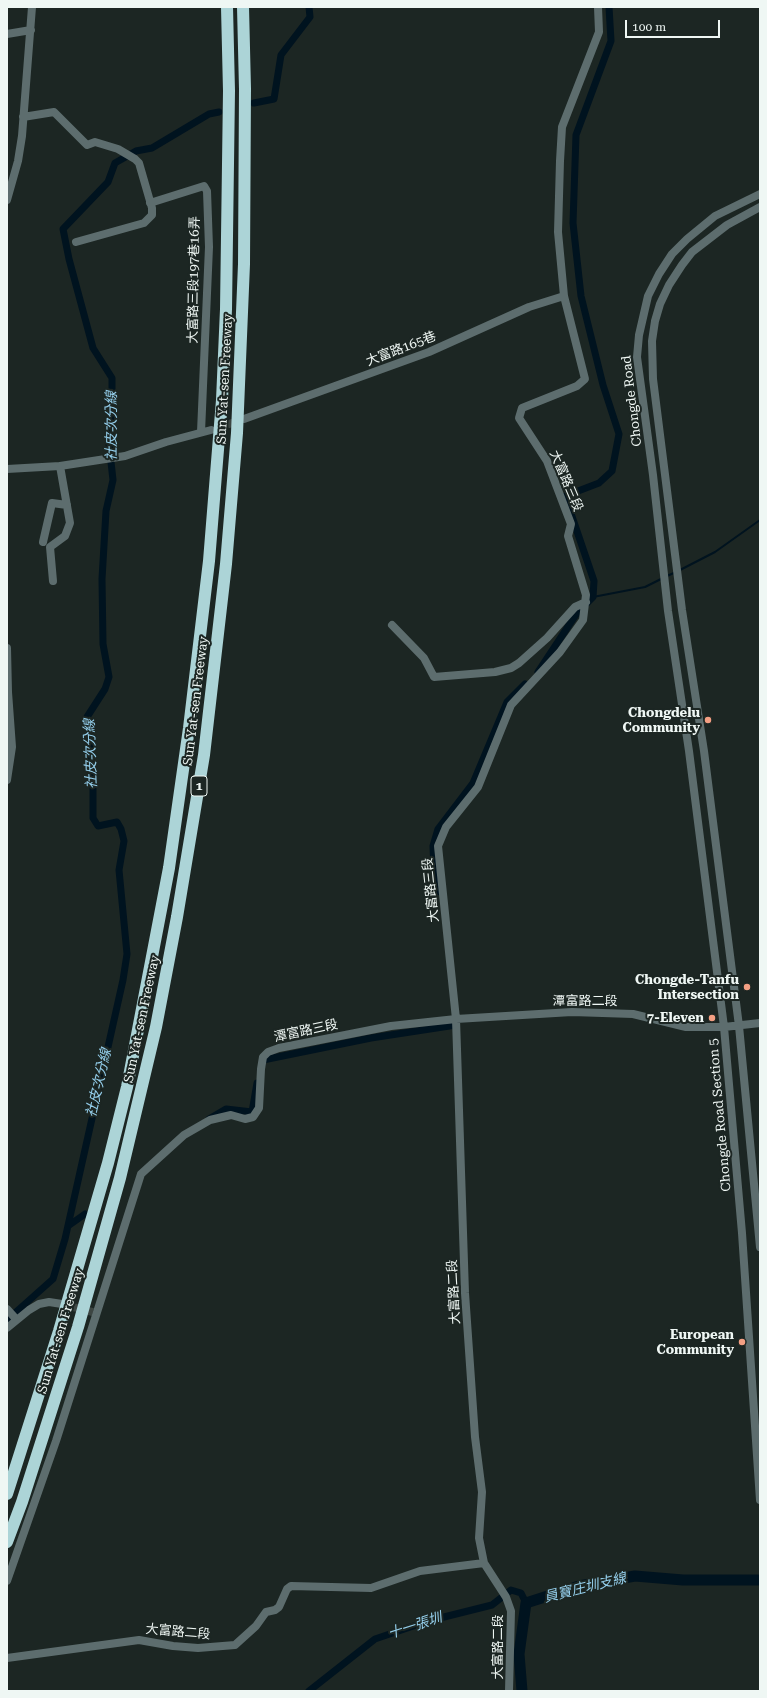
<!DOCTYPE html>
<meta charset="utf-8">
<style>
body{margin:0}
#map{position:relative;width:767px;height:1698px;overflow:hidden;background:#1c2623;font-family:"Roboto Serif",serif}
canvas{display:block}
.frame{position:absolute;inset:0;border:8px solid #eff7f4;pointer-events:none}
.scale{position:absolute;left:625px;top:20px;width:95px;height:18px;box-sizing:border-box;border:2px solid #eff7f4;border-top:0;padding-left:5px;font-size:12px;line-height:14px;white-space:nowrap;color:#eff7f4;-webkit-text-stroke:3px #1c2623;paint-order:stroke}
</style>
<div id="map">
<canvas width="767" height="1698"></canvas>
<div class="frame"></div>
<div class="scale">100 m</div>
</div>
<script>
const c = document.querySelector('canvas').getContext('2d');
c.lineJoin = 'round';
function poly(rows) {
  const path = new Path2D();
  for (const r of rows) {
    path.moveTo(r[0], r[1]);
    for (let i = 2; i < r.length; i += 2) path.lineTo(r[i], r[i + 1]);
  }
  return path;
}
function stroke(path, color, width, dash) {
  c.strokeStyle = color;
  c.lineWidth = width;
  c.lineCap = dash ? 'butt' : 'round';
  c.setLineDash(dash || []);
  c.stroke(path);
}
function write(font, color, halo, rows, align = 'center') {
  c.font = font + ' "Roboto Serif","Noto Sans TC",serif';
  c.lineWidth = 4;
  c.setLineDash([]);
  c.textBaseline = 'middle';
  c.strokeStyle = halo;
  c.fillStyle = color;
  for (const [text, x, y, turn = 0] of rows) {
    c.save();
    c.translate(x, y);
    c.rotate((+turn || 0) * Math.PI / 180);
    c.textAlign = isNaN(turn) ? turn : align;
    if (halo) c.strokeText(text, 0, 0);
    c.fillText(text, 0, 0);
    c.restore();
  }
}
stroke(poly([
 [680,570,715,552,760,520],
 [667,576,676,572],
 [593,597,645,587,661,579]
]), '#00131f', 2);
stroke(poly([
 [254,103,274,99,281,55,310,17,309,7],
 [538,672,577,613,593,597,594,581,565,496,599,483,612,471,619,434,603,385,581,296,573,223,576,135,611,41,609,7],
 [440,892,434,869,433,846,438,829,473,783,507,702,525,684],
 [262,1065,263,1060,371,1038,456,1025,456,1021],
 [209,1119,226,1109,252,1112,257,1083],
 [68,1226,85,1214],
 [7,1320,53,1279,65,1239,123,980,127,954,119,870,124,841,121,829,117,822,98,826,93,818,93,772,87,717,105,689,109,677,103,644,102,579,106,511,113,480,109,444,112,411,112,378,93,348,69,259,63,229,108,182,115,163,136,151,152,148,209,114,219,112],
 [309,1691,375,1639,428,1621,492,1605,511,1590,521,1593,526,1603]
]), '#00131f', 7);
stroke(poly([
 [522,1691,519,1654,526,1603,579,1586,635,1576,683,1580,758,1580]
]), '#00131f', 11);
stroke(poly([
 [216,428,242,420],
 [62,1304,96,1313]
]), '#3c4542', 8, [8, 4]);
stroke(poly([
 [7,34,31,30],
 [23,117,54,112,87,145,95,142,118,149,135,159,139,163,152,208,152,215,144,223,76,242],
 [760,194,715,216,687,239,672,254,659,274,648,296,639,335,637,357,653,475,668,611,689,751,724,1027,742,1233,760,1500],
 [7,200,18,161,22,136,32,7],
 [150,203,204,186,207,191,209,247,201,432],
 [760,207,727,225,692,252,682,265,669,285,660,304,655,321,652,341,653,379,682,610,704,751,739,1026,760,1247],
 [244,419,429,352,529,307,564,296],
 [7,469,60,466,125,456,166,442,211,430],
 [43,542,52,503,67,505],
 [53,581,50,547,65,536,70,523,60,466],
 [392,625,424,658,434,677,495,672,511,668,519,663,547,638,575,607,586,602],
 [7,648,8,692,12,747,7,780],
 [7,1309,16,1319],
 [7,1328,29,1310,39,1304,49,1302,62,1304],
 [7,1581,56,1441,141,1174,184,1135,210,1120,231,1115,245,1119,253,1117,259,1108,261,1069,263,1057,268,1052,279,1048,391,1026,456,1019,572,1012,633,1014,686,1027,724,1027,760,1023],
 [7,1658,139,1640,173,1646,198,1648,235,1645,256,1626,266,1612,275,1610,279,1607,287,1589,291,1586,371,1588,420,1571,484,1563],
 [509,1691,511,1611,506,1597,484,1563,479,1538,482,1492,475,1437,465,1293,456,1019,438,846,446,827,478,787,511,705,560,652,583,620,586,595,568,536,571,524,547,461,519,418,522,408,577,386,585,379,564,296,558,232,560,161,562,127,599,32,598,7]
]), '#5d6d6e', 8);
stroke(poly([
 [7,1494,59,1331,108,1163,127,1087,169,868,189,728,209,561,222,400,226,309,229,91,227,7],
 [7,1542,22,1502,78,1327,120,1178,156,1027,177,917,204,755,226,564,237,433,244,264,245,89,243,7]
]), '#acd4d7', 12);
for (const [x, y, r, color] of [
 [708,720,4,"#f39f83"],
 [747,987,4,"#f39f83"],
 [712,1018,4,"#f39f83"],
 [742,1342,4,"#f39f83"]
]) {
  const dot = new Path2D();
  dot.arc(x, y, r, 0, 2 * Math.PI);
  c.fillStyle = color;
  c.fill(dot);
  stroke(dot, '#1c2623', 1.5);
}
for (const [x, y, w] of [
 [199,786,16]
]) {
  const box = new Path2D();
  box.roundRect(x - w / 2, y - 10, w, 20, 3);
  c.fillStyle = '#1c2623';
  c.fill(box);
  stroke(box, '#eff7f4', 1);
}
write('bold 12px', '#eff7f4', null, [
 ["1",199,786]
]);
write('13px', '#eff7f4', '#1c2623', [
 ["大富路三段197巷16弄",194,280,-89],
 ["大富路165巷",401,349,-21],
 ["Sun Yat-sen Freeway",225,379,-87],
 ["Chongde Road",632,401,-97],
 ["大富路三段",566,481,67],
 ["Sun Yat-sen Freeway",196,701,-83],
 ["大富路三段",431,890,-96],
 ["潭富路二段",585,1001],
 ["Sun Yat-sen Freeway",142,1019,-78],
 ["潭富路三段",306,1031,-12],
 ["Chongde Road Section 5",720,1115,-95],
 ["大富路二段",454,1292,-93],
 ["Sun Yat-sen Freeway",61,1331,-73],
 ["大富路二段",178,1632,5],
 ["大富路二段",498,1647,-90]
]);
write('bold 13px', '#eff7f4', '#1c2623', [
 ["Chongdelu",700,713],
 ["Community",700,728],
 ["Chongde-Tanfu",739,980],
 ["Intersection",739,995],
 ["7-Eleven",704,1018],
 ["European",734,1335],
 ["Community",734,1350]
], 'right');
write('italic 14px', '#94ceeb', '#1c2623', [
 ["社皮次分線",112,426,-90],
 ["社皮次分線",91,754,-92],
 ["社皮次分線",99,1083,-77],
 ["員寶庄圳支線",585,1588,-14],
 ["十一張圳",415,1626,-18]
]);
</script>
